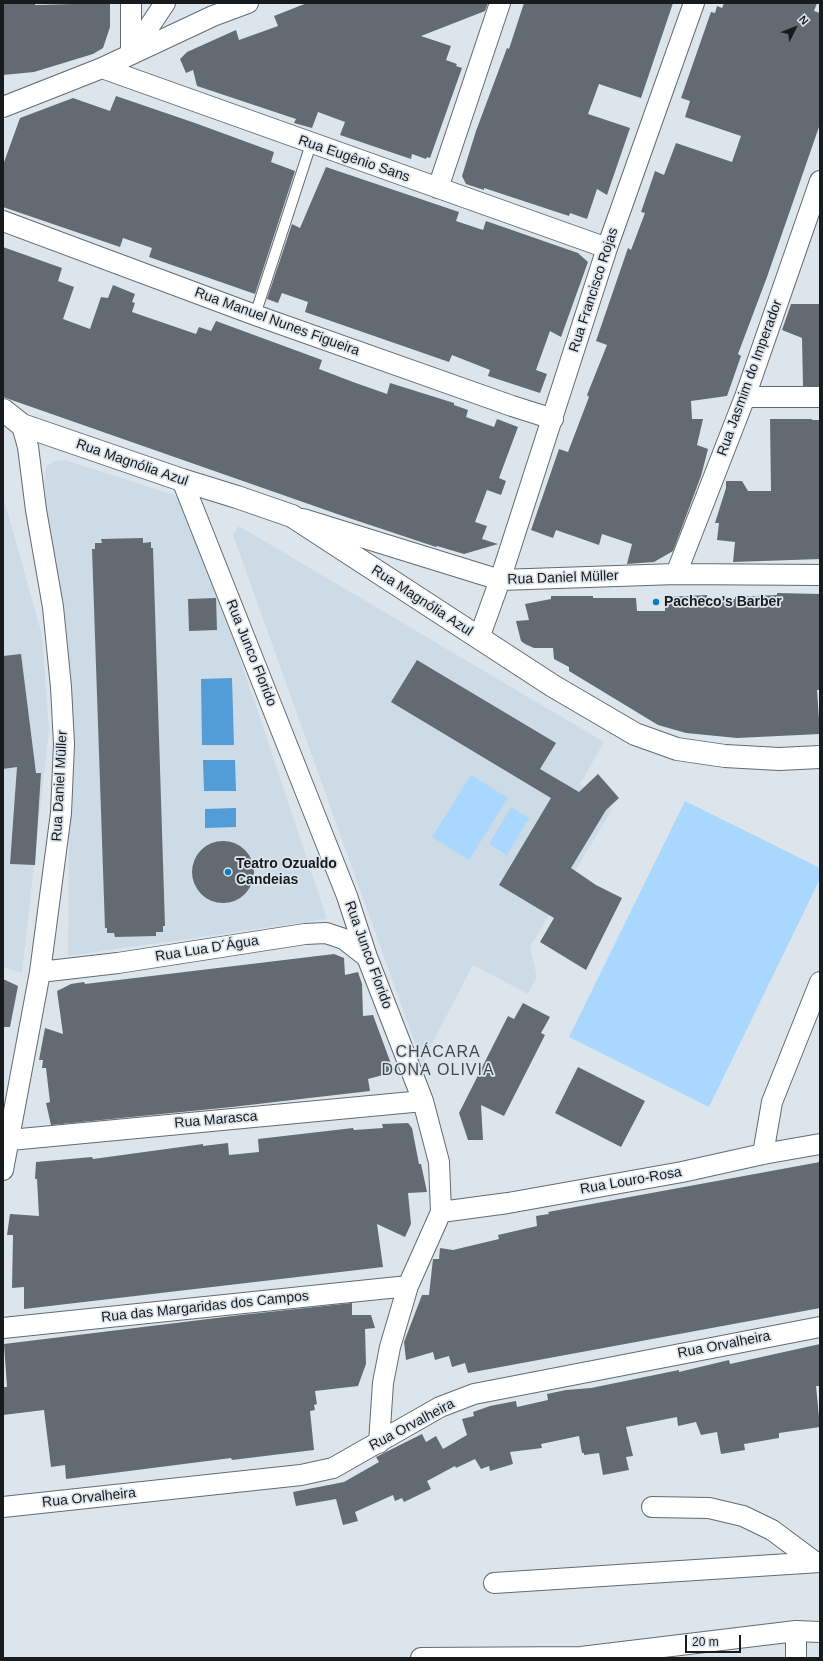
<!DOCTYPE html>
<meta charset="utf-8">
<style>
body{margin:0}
#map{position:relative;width:823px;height:1661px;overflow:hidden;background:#dde5ec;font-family:Arial,sans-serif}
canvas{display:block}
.frame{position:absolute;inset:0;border:4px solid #181b1e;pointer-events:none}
.north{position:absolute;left:775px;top:8px;width:40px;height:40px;-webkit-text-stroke:3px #dde5ec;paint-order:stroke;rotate:48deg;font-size:11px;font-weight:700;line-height:16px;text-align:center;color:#181b1e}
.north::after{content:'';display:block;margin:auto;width:14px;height:18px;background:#181b1e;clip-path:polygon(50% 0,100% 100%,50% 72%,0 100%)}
.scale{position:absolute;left:685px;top:1635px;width:56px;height:18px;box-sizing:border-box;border:2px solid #181b1e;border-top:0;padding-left:5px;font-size:12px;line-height:14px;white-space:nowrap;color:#181b1e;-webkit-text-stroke:3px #dde5ec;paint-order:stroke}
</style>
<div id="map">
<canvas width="823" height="1661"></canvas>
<div class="frame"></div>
<div class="north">N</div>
<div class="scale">20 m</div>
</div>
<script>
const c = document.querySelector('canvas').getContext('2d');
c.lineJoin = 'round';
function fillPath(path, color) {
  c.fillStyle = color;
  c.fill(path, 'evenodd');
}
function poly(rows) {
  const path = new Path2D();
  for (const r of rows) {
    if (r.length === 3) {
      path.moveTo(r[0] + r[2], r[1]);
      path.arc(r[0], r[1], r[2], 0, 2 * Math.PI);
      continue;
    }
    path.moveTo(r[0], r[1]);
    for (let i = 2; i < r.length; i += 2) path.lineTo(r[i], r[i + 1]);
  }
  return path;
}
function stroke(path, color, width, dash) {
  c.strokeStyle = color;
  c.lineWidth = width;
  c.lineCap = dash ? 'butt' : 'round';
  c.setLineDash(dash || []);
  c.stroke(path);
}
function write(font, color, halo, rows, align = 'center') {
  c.font = font + ' Arial,sans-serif';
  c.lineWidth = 3.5;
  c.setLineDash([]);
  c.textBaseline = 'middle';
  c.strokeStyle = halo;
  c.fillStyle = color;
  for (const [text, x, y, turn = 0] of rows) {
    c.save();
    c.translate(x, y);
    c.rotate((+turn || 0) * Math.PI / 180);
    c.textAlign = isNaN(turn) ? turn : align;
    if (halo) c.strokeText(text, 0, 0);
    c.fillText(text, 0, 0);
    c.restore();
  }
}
fillPath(poly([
 [65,460,177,496,220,598,327,919,68,956,70,732,44,481,46,467,54,461],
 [3,496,42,635,49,730,22,973,3,967],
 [239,526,604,742,580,784,612,809,530,947,537,977,528,994,473,965,422,1063,233,535]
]), '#cddbe7');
fillPath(poly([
 [471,775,508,798,469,860,432,837],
 [685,801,820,868,820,879,709,1107,569,1037],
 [511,807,529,818,507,855,489,844]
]), '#aad7fe');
fillPath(poly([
 [232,678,234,745,202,745,201,679],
 [203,760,235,760,236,791,204,791],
 [236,808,236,827,205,828,205,809]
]), '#529cd8');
fillPath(poly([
 [3,3,35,3,35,5,110,3,110,27,103,48,93,54,34,72,3,75],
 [307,3,488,3,485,11,421,36,451,46,446,60,457,64,456,66,462,68,430,158,427,157,426,159,412,154,411,159,340,135,345,122,318,112,312,128,294,123,296,119,197,86,193,70,186,73,180,59,187,52,236,30,239,40,278,26,274,16],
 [524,3,673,3,641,98,599,84,588,114,630,128,607,195,597,189,587,219,570,213,569,216,484,188,484,190,466,184,462,176,476,131,507,48,509,49],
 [724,3,817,3,814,11,820,13,820,124,767,277,738,354,741,356,727,396,691,401,692,419,703,419,697,445,708,449,701,476,673,551,654,562,627,564,632,544,602,534,599,545,556,530,553,538,531,530,559,449,568,452,589,397,587,395,607,345,596,341,628,248,631,250,645,213,641,212,655,171,664,175,676,143,732,162,741,136,685,117,690,101,681,98,711,12,715,13,717,6,722,8],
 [116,96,195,123,274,152,271,162,295,171,255,294,149,257,152,248,123,238,120,247,3,207,3,165,20,118,73,98,110,111],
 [326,167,459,212,456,221,483,230,486,221,578,253,588,262,561,337,550,331,536,370,547,374,540,393,488,376,490,370,452,355,449,362,305,312,308,302,282,293,278,303,267,299,292,224,300,228],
 [3,247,62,268,58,281,74,287,63,319,90,329,101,297,108,298,113,285,135,294,132,302,135,303,132,312,196,334,199,327,211,331,216,321,322,360,319,369,353,382,387,394,390,383,454,403,454,405,468,410,466,417,494,427,497,419,518,427,499,478,506,481,501,495,487,490,475,522,487,526,482,539,498,544,464,554,437,546,436,547,340,515,3,397],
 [791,304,820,304,820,386,803,386,802,338,782,330],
 [770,419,812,419,812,420,820,420,820,559,733,562,735,542,717,540,719,523,715,523,726,488,726,481,742,481,748,491,771,491],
 [143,538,143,543,151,542,151,548,153,548,165,926,163,926,163,932,156,932,156,936,115,937,114,933,107,933,107,928,105,928,92,549,95,549,95,543,102,543,101,539],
 [777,593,820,594,820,690,817,690,820,734,737,738,686,733,658,725,569,671,569,667,554,659,553,648,534,648,525,644,521,641,516,621,529,620,525,604,551,599,551,596,593,596,593,598,636,598,637,611,665,611,665,597,707,595,707,600,735,599,735,597,777,595],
 [216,598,217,630,189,631,188,599],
 [21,654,36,773,41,773,35,865,10,864,17,767,3,769,3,656],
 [417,660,556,743,540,769,579,792,598,774,619,798,606,810,571,868,596,885,622,898,586,970,540,942,554,918,499,885,551,798,391,702],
 [223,872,31],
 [334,954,344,958,345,975,358,972,362,984,363,1016,373,1015,394,1072,368,1079,370,1091,232,1107,51,1125,46,1103,50,1102,46,1068,42,1068,43,1060,39,1060,45,1028,63,1034,57,991,71,984,84,982,85,984],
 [3,979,18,986,10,1027,3,1027],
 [523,1003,550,1017,541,1033,545,1035,504,1116,481,1105,483,1140,468,1140,459,1113,508,1016,514,1019],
 [578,1067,645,1101,621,1147,555,1113],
 [408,1123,412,1128,419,1164,421,1164,427,1192,408,1193,411,1224,405,1237,377,1224,383,1267,24,1309,24,1287,12,1288,13,1235,7,1235,10,1214,39,1216,37,1179,35,1179,36,1162,92,1157,93,1159,203,1144,203,1146,228,1143,229,1155,259,1152,258,1139,353,1128,354,1130,383,1128,382,1124],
 [820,1162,820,1308,468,1373,465,1363,452,1367,449,1356,435,1360,433,1352,406,1360,404,1342,422,1295,429,1295,433,1259,439,1259,440,1248,453,1250,499,1239,498,1235,537,1226,536,1216,549,1214,548,1212],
 [352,1303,352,1315,371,1315,375,1328,365,1329,366,1364,358,1386,315,1391,317,1404,314,1405,315,1410,310,1411,314,1450,232,1460,231,1458,66,1479,65,1465,51,1467,44,1410,3,1415,3,1387,7,1387,4,1344,241,1315],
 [820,1344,820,1386,816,1386,820,1427,779,1433,779,1438,744,1444,745,1450,721,1454,717,1432,701,1435,696,1422,678,1426,677,1417,626,1427,633,1456,626,1457,629,1470,603,1475,599,1453,584,1455,584,1453,582,1453,579,1436,541,1444,542,1448,510,1452,513,1464,490,1471,489,1466,481,1469,475,1459,456,1468,455,1466,427,1481,431,1489,404,1502,402,1498,395,1501,393,1495,355,1512,358,1521,343,1525,336,1499,296,1506,293,1492,344,1482,379,1462,376,1457,422,1434,426,1442,436,1436,443,1449,467,1435,462,1419,474,1416,473,1412,490,1406,516,1401,517,1407,548,1400,547,1394,566,1390,591,1388,679,1370,679,1372,729,1360,730,1364]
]), '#636a71');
const service = poly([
 [255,315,311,144]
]);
const minor = poly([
 [131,3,131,54],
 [131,54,165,3],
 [102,68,607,248],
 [3,107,102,68,213,16,248,3],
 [438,188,500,3],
 [3,221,255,315,512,406,553,419],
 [745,397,820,397],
 [182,480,347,896,367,957,423,1101,439,1162,441,1212,408,1286,390,1347,383,1383,379,1443],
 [303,519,500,580,676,574,820,575],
 [676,574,745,397,820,181],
 [479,638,500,580,607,248,694,3],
 [40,972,118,963,305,934,326,933,344,939,367,957],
 [10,1140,423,1101],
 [763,1154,772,1102,820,982],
 [3,1170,40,972,61,813,64,744,61,687,53,607,36,510,28,447,22,425],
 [441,1212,508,1203,682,1172,763,1154,820,1144],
 [3,1328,408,1286],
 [3,1507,301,1475,333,1468,440,1407,474,1394,820,1327],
 [652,1507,709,1508,743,1516,772,1530,815,1562],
 [494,1583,820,1562],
 [421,1658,581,1657,796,1631,820,1632],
 [796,1658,796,1631]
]);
const tertiary = poly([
 [3,410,22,425,182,480,237,497,292,516,553,686,635,734,677,749,725,756,779,759,820,757]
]);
stroke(service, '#636a70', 12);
stroke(minor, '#636a70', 22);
stroke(tertiary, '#636a70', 24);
stroke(service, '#fff', 10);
stroke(minor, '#fff', 20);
stroke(tertiary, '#fff', 22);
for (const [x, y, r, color] of [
 [656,602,4,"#067ec7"],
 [228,872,4,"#067ec7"]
]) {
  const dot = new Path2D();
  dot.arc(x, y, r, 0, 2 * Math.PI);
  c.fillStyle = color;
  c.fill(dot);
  stroke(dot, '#dde5ec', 1.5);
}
write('14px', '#181b1e', '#dde5ec', [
 ["Rua Eugênio Sans",354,159,19],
 ["Rua Francisco Rojas",594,290,-72],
 ["Rua Manuel Nunes Figueira",277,322,20],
 ["Rua Jasmim do Imperador",750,378,-70],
 ["Rua Magnólia Azul",132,463,19],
 ["Rua Daniel Müller",563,578,-2],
 ["Rua Magnólia Azul",422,601,33],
 ["Rua Junco Florido",251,653,68],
 ["Rua Daniel Müller",60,786,-87],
 ["Rua Lua D´Água",207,949,-9],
 ["Rua Junco Florido",368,955,70],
 ["Rua Marasca",216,1120,-5],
 ["Rua Louro-Rosa",631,1181,-10],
 ["Rua das Margaridas dos Campos",205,1307,-6],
 ["Rua Orvalheira",724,1345,-11],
 ["Rua Orvalheira",412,1425,-28],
 ["Rua Orvalheira",89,1498,-6]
]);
write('bold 14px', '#181b1e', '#dde5ec', [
 ["Pacheco’s Barber",664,602],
 ["Teatro Ozualdo",236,864],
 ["Candeias",236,880]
], 'left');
c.letterSpacing = '1px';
write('16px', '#42494e', '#dde5ec', [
 ["CHÁCARA",438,1053],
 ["DONA OLIVIA",438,1071]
]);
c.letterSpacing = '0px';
</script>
